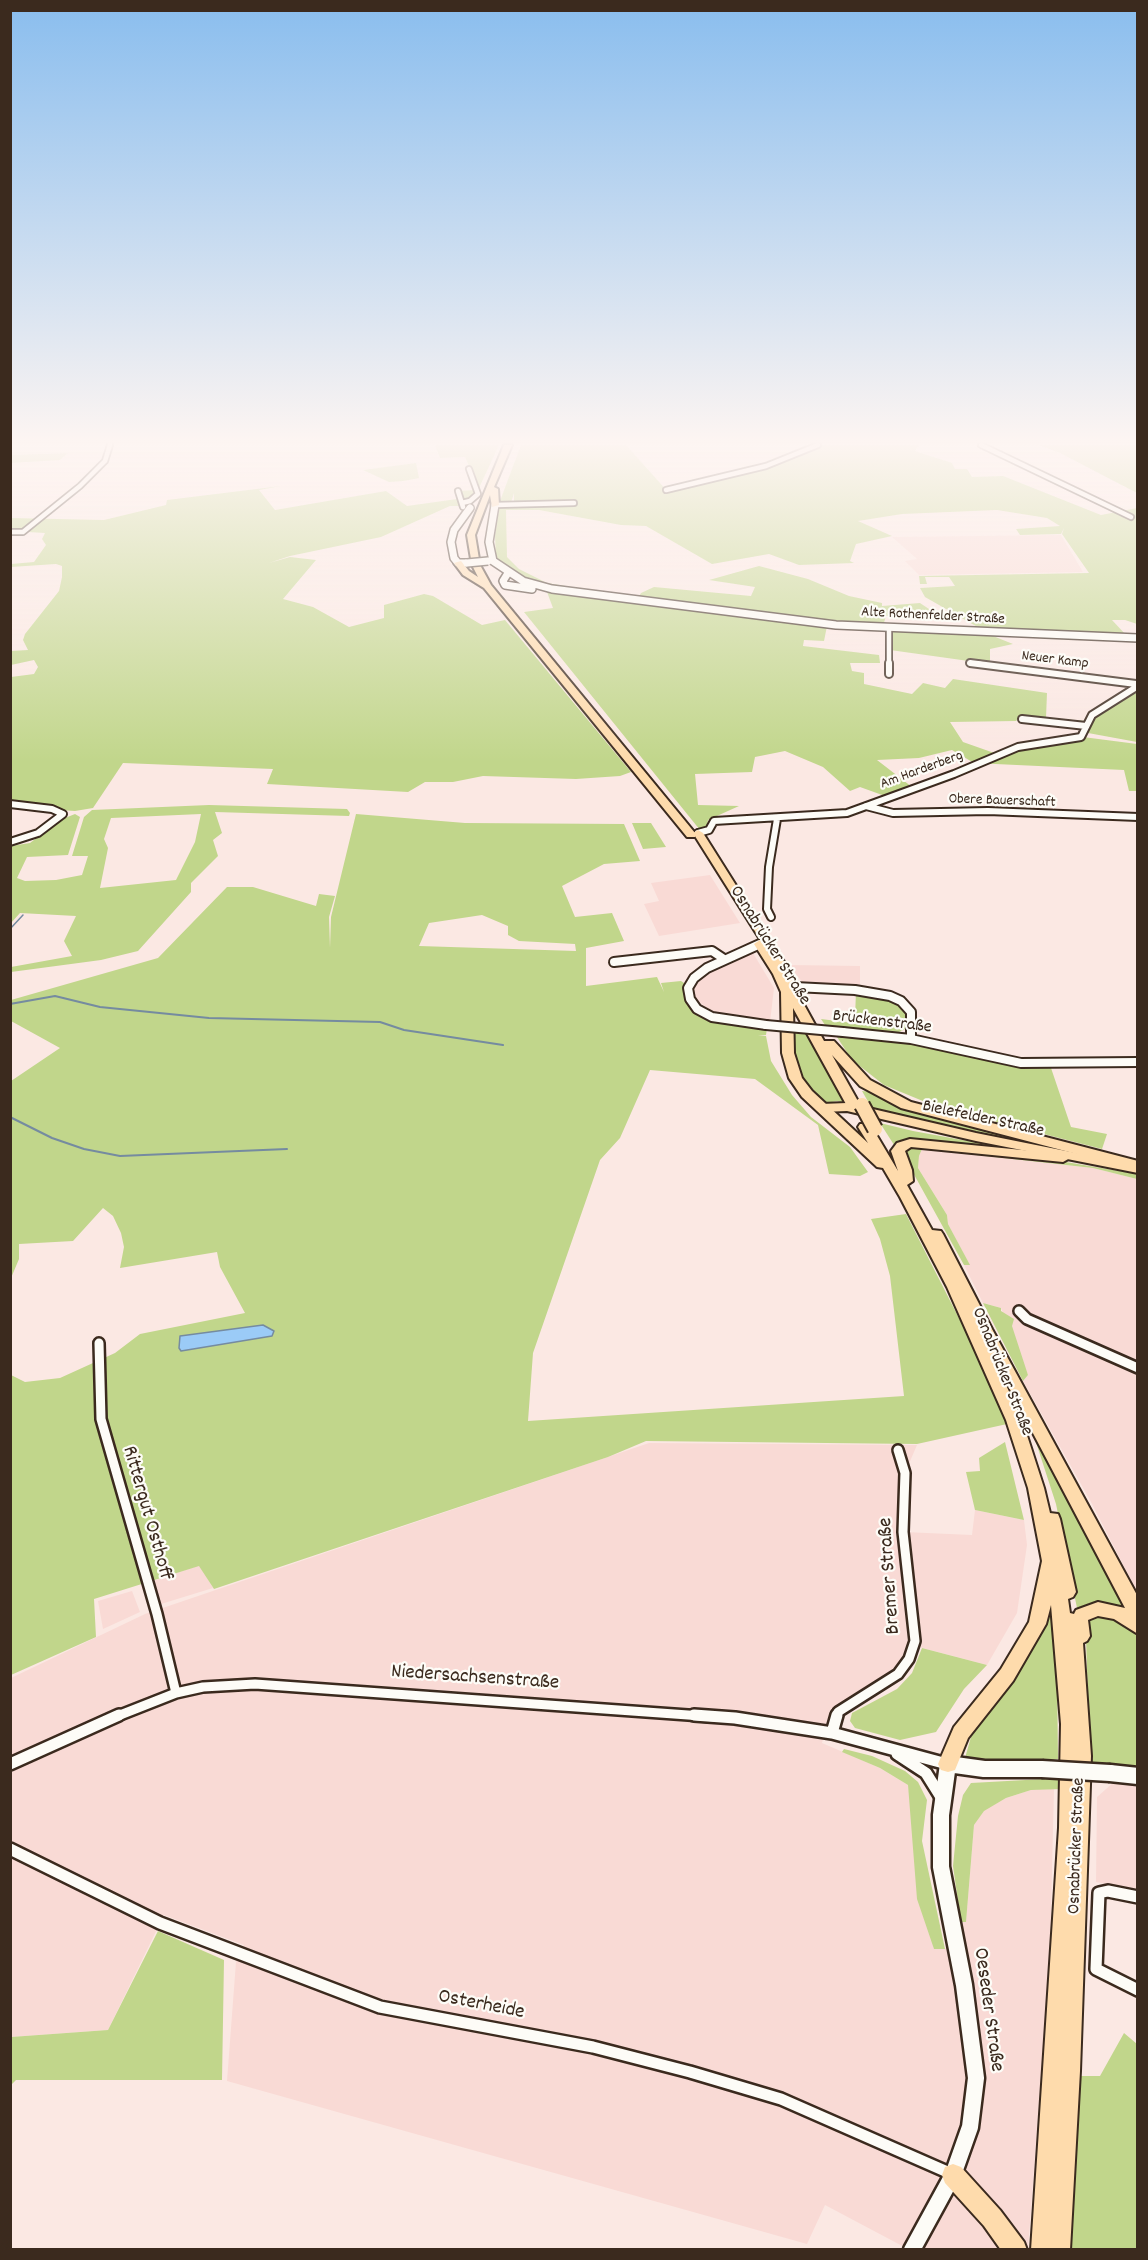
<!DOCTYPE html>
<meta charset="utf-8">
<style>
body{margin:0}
#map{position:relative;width:1148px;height:2260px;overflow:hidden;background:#fbe8e3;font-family:Dekko,sans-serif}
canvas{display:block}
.frame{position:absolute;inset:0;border:12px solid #3b2a1e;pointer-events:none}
</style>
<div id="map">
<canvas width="1148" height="2260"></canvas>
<div class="frame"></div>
</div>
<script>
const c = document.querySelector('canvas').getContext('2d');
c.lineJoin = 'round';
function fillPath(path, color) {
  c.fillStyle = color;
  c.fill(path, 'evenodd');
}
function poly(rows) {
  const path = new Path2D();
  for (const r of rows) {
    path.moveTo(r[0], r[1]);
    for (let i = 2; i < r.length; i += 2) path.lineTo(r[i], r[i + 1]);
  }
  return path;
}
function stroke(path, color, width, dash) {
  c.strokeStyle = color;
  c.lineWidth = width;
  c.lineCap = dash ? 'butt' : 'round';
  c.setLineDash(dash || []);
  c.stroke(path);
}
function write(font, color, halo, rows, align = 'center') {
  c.font = font + ' Dekko,sans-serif';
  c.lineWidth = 4.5;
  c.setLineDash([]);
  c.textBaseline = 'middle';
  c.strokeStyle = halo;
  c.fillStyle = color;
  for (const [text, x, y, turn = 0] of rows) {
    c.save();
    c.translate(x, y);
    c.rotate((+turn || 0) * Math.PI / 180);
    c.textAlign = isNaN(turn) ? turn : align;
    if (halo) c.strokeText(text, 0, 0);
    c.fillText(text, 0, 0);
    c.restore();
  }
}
fillPath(poly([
 [1061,535,1083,572,919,575,905,561,917,559,892,537],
 [710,875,740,923,659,936,644,904,659,901,651,883],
 [747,952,753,953,774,988,770,1022,715,1014,695,999,693,988,698,978,711,969],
 [789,965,860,966,860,988,803,983],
 [922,1149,1093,1168,1137,1179,1137,1592,1091,1502,1023,1381,1028,1375,1001,1308,983,1303,964,1265,969,1264,948,1224,947,1215,918,1168,919,1156],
 [649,1443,917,1445,905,1473,904,1532,972,1535,975,1510,1024,1520,1027,1545,1017,1613,987,1665,911,1645,899,1671,829,1715,822,1743,880,1768,908,1785,934,1949,945,1949,961,1922,966,1921,974,1825,984,1810,1006,1798,1031,1790,1054,1788,1050,1954,1028,2249,908,2249,825,2205,807,2244,227,2081,236,1962,244,1945,164,1915,108,2030,11,2037,11,1678,145,1614],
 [200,1565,213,1588,161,1604,153,1581],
 [132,1591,140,1612,103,1629,98,1601],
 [1114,1782,1137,1785,1137,1890,1096,1882,1097,1797]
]), '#f9dad5');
fillPath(poly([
 [435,445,499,445,479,488,465,457,440,458],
 [521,445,626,445,669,493,769,467,818,445,919,445,915,451,952,463,955,469,967,469,972,477,1003,476,1101,515,1137,508,1137,624,1125,620,1112,620,1126,635,981,629,925,597,920,588,955,586,949,577,925,577,927,584,920,584,919,576,1089,573,1062,534,1064,528,1061,534,1020,535,1016,529,1060,526,1047,518,997,510,902,514,858,521,892,536,856,544,850,561,854,563,799,565,769,554,712,564,646,526,621,525,539,510,506,510,507,557,519,569,547,583,638,598,641,593,654,587,751,596,755,587,709,580,759,566,808,579,849,596,882,603,882,606,920,603,944,619,886,616,883,626,556,588,518,576,496,558,495,536,499,509,500,506,514,507,514,493,511,503,500,501],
 [1039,445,1137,445,1137,493,1060,453],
 [68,453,60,460,11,463,11,455],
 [416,463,419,478,403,481,389,482,363,470],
 [281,486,259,490,275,510,386,491,407,506,457,499,455,491,477,490,470,506,450,506,381,537,290,556,269,563,290,557,316,560,283,599,313,607,349,627,384,618,384,605,424,594,433,596,482,625,505,620,631,772,620,776,576,779,483,776,453,782,425,782,408,792,267,784,273,769,123,763,93,808,75,811,11,807,11,677,34,674,38,667,34,660,11,665,11,651,28,650,23,640,25,634,59,591,62,577,62,566,56,564,11,567,11,564,34,562,46,545,42,539,45,533,11,531,11,518,104,520,166,505,167,500],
 [547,592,827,626,824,641,804,640,803,646,879,655,880,663,850,663,852,671,864,673,864,684,912,694,923,683,945,688,953,679,1047,693,1046,718,1087,721,1085,723,1042,722,1020,717,1016,721,950,722,963,742,997,754,1018,747,1083,737,1137,744,1137,791,1129,791,1124,770,974,763,952,750,919,758,877,760,912,787,885,796,860,787,850,791,823,767,785,751,755,757,752,772,695,774,698,805,739,806,708,820,706,830,700,830,524,612,553,608],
 [895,631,988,634,1013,644,990,649,990,664,890,650,891,632],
 [1137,690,1137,742,1088,733,1094,716],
 [209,805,347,809,350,813,349,816,215,812,222,833,213,840,218,856,191,883,191,892,138,951,101,960,11,972,11,967,72,956,64,941,76,916,20,913,11,923,11,846,30,843,60,820,75,814,80,817,68,855,27,857,17,878,25,881,56,880,82,875,88,856,72,856,84,817,92,810],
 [201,814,195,842,176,880,100,888,108,848,104,839,111,818],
 [356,814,465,823,624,824,640,861,604,864,562,886,575,917,612,913,624,941,586,948,586,986,657,977,664,992,661,983,681,981,684,983,684,999,692,1011,708,1019,767,1028,766,1035,758,1035,766,1036,771,1061,792,1095,811,1117,850,1147,868,1172,860,1176,829,1174,818,1125,755,1079,650,1070,620,1138,600,1160,533,1353,528,1421,904,1396,890,1276,880,1239,871,1219,906,1214,969,1338,1007,1424,917,1444,646,1441,608,1457,214,1589,199,1566,94,1599,96,1637,11,1675,11,1375,25,1382,60,1378,115,1353,140,1334,245,1313,220,1267,217,1252,120,1268,124,1247,121,1233,113,1216,103,1208,73,1241,19,1244,19,1259,11,1278,11,1081,60,1048,11,1021,11,1000,158,958,227,887,253,887,316,906,319,894,335,896,329,917,330,948,331,917],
 [482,915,508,926,508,935,519,941,575,944,576,951,419,946,429,923],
 [632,823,651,823,666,847,643,849],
 [856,991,877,994,899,1003,909,1021,907,1028,895,1034,827,1028,821,1019,853,1023,855,1018],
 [792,1030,809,1032,847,1103,837,1101,822,1104,811,1092,801,1076,793,1052],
 [835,1034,908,1041,1011,1063,1051,1068,1071,1127,1107,1134,1102,1149,935,1106,884,1085,852,1060],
 [862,1091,873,1092,904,1107,1056,1147,1056,1150,874,1112],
 [880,1123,913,1131,1017,1150,924,1140,912,1140,896,1148],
 [914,1146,1060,1161,1137,1174,1137,1179,1093,1168,922,1149,919,1156,918,1168,947,1215,948,1224,970,1265,964,1265,906,1160,906,1150],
 [983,1303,1001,1308,1001,1311,1014,1319,1012,1326,1028,1375,1023,1381],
 [1031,1427,1132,1615,1119,1606,1093,1602,1077,1608,1056,1504],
 [1005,1442,1024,1520,975,1510,966,1472,980,1471,979,1458],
 [1052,1612,1057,1674,1058,1759,1016,1763,965,1758,971,1737,1035,1642],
 [1093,1615,1114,1615,1129,1624,1137,1637,1137,1768,1131,1769,1090,1765,1086,1638,1087,1624],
 [922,1648,987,1665,964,1689,936,1732,900,1740,855,1728,850,1721,852,1713,897,1689,912,1673],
 [844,1749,872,1756,905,1771,918,1782,927,1800,922,1841,945,1949,934,1949,917,1899,908,1785,880,1768,842,1752],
 [1062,1778,1062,1789,1031,1790,1006,1798,984,1811,974,1825,966,1922,961,1922,953,1866,958,1816,963,1795,971,1783],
 [158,1931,224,1960,222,2080,16,2080,11,2085,11,2037,108,2030],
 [1124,2033,1137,2044,1137,2249,1066,2250,1076,2076,1100,2076]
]), '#c1d68b');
const water = poly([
 [263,1325,274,1331,272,1336,181,1351,179,1348,180,1336,263,1325]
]);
fillPath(water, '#9bcbf7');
stroke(water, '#758ba0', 1.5);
stroke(poly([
 [10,929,23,915]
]), '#758ba0', 1.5);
stroke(poly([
 [10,1004,55,996,100,1007,209,1018,380,1022,404,1030,503,1045],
 [10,1117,52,1138,84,1149,120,1156,287,1149]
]), '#758ba0', 2);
const streetFar4 = poly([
 [981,445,1131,517],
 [666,490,766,466,818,445],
 [458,491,463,507],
 [462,503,470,501,478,494,469,469],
 [495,505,574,503],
 [10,532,23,532,80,486,105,461,110,445],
 [889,629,889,664],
 [970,663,981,664]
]);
const streetFar3 = poly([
 [889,663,889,674],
 [970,663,1136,684],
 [1022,719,1086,726],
 [10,804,52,809,63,814,38,833,10,842],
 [866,806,893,813,988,811,1138,817],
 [698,833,709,830,714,821,847,813,954,774,1018,747,1081,737,1092,715,1138,686],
 [771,917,767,909,769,867,777,819]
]);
const streetFar2 = poly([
 [760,944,707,968,694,978,688,988,690,999,697,1009,712,1017,766,1025],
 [614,962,712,951,724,959],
 [795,987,855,990,890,996,901,1001,911,1012,911,1039],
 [843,1032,911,1039,1021,1063,1138,1062]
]);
const streetFar1 = poly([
 [1019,1311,1027,1319,1138,1368],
 [99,1343,101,1419,157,1614,176,1693],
 [115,1717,176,1693,203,1687,255,1684,716,1717],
 [837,1717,838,1712,898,1674,909,1659,915,1641,903,1532,905,1473,898,1450]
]);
const street = poly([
 [694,1715,735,1718,832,1733,947,1764],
 [832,1733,837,1715],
 [897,1754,926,1773,941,1797],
 [10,1764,119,1715],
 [10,1849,160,1923,380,2007,593,2047,690,2072,781,2099,952,2174],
 [1138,1897,1108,1891,1099,1893,1096,1969,1138,1990]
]);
const secondaryFar1 = poly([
 [495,505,489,542,493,561,523,581,552,589,836,625,1138,638],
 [467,563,458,563,454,558,451,542,454,530,470,508],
 [508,573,503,581,505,585,532,589]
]);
const secondary = poly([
 [1110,1773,1138,1776],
 [912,2250,953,2175,970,2127,976,2078,964,1985,941,1867,941,1815,948,1764,984,1769,1042,1769]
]);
const primary = poly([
 [698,830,703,833,800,987,799,989,795,990,790,987,693,833,698,830],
 [847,1103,976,1133,1136,1165,1138,1173,976,1141,847,1111,821,1112,815,1108,821,1104,847,1103]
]);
const highway = poly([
 [504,445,512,445,494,487,498,489,499,505,492,507,490,495,475,535,480,565,491,585,695,833,695,837,687,837,484,588,463,575,454,563,461,561,469,571,478,577,472,565,467,535,504,445],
 [760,940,764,941,797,992,824,1041,834,1041,870,1080,911,1102,1138,1161,1138,1170,901,1108,860,1086,832,1055,859,1103,852,1107,847,1106,793,1008,794,1053,802,1078,812,1091,868,1143,858,1127,860,1124,870,1124,898,1171,891,1151,897,1143,910,1139,1063,1154,1070,1158,1063,1162,911,1147,905,1151,912,1170,913,1181,907,1185,932,1230,941,1231,943,1234,992,1329,1138,1597,1138,1634,1114,1619,1098,1616,1088,1620,1090,1636,1087,1641,1083,1643,1091,1756,1080,2071,1070,2250,1031,2250,1059,1828,1061,1724,1051,1605,1046,1624,1013,1681,968,1738,955,1770,948,1772,941,1770,938,1764,954,1727,1001,1669,1029,1622,1042,1561,1028,1488,1006,1420,947,1287,900,1197,883,1168,877,1167,802,1097,789,1078,782,1053,781,992,773,974,754,944,760,940],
 [995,1361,1125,1608,1098,1602,1076,1610,1074,1614,1070,1613,1068,1599,1073,1597,1076,1592,1060,1519,1058,1514,1050,1513,1044,1488,1022,1420,995,1361],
 [953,2164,961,2167,1000,2210,1024,2242,1027,2250,1001,2250,984,2226,945,2183,942,2175,945,2167,953,2164]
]);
stroke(streetFar4, '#3b2a1e', 8);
stroke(streetFar3, '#3b2a1e', 10);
stroke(streetFar2, '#3b2a1e', 12);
stroke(streetFar1, '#3b2a1e', 14);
stroke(street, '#3b2a1e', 16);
stroke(secondaryFar1, '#3b2a1e', 10);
stroke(secondary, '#3b2a1e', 21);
stroke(primary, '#3b2a1e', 4);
stroke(highway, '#3b2a1e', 4);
stroke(streetFar4, '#fdfcf7', 4.5);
stroke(streetFar3, '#fdfcf7', 6);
stroke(streetFar2, '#fdfcf7', 8);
stroke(streetFar1, '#fdfcf7', 9);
stroke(street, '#fdfcf7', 11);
stroke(secondaryFar1, '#fdfcf7', 7);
stroke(secondary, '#fdfcf7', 16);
fillPath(primary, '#fedbac');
fillPath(highway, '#fedbac');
const streetBridge = poly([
 [766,1025,843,1032]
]);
const secondaryBridgeFar1 = poly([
 [467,563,488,561]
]);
const secondaryBridge = poly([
 [1042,1769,1110,1773]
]);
const highwayBridge = poly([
 [862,1105,875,1129]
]);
stroke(streetBridge, '#3b2a1e', 12, []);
stroke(secondaryBridgeFar1, '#3b2a1e', 10, []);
stroke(secondaryBridge, '#3b2a1e', 21, []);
stroke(highwayBridge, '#3b2a1e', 18, []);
stroke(streetBridge, '#fdfcf7', 8);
stroke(secondaryBridgeFar1, '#fdfcf7', 7);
stroke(secondaryBridge, '#fdfcf7', 16);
stroke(highwayBridge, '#fedbac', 14);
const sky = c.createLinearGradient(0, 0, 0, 762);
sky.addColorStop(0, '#89bdee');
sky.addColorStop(0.58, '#fdf5f2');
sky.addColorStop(1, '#fdf5f200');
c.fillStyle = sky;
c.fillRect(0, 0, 1148, 762);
write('15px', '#3b2a1e', '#fdfcf7', [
 ["Alte Rothenfelder Straße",933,617,3],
 ["Neuer Kamp",1055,661,7],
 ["Am Harderberg",922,771,-20],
 ["Obere Bauerschaft",1002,802,2]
]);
write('18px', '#3b2a1e', '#fdfcf7', [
 ["Osnabrücker Straße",769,946,58],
 ["Brückenstraße",882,1023,7],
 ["Bielefelder Straße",983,1120,12],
 ["Osnabrücker Straße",1001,1372,68],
 ["Osnabrücker Straße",1078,1846,-88]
]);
write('21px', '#3b2a1e', '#fdfcf7', [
 ["Rittergut Osthoff",146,1514,74],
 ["Bremer Straße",891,1576,-94],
 ["Niedersachsenstraße",475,1679,4],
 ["Osterheide",481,2006,11],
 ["Oeseder Straße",987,2010,82]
]);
</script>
